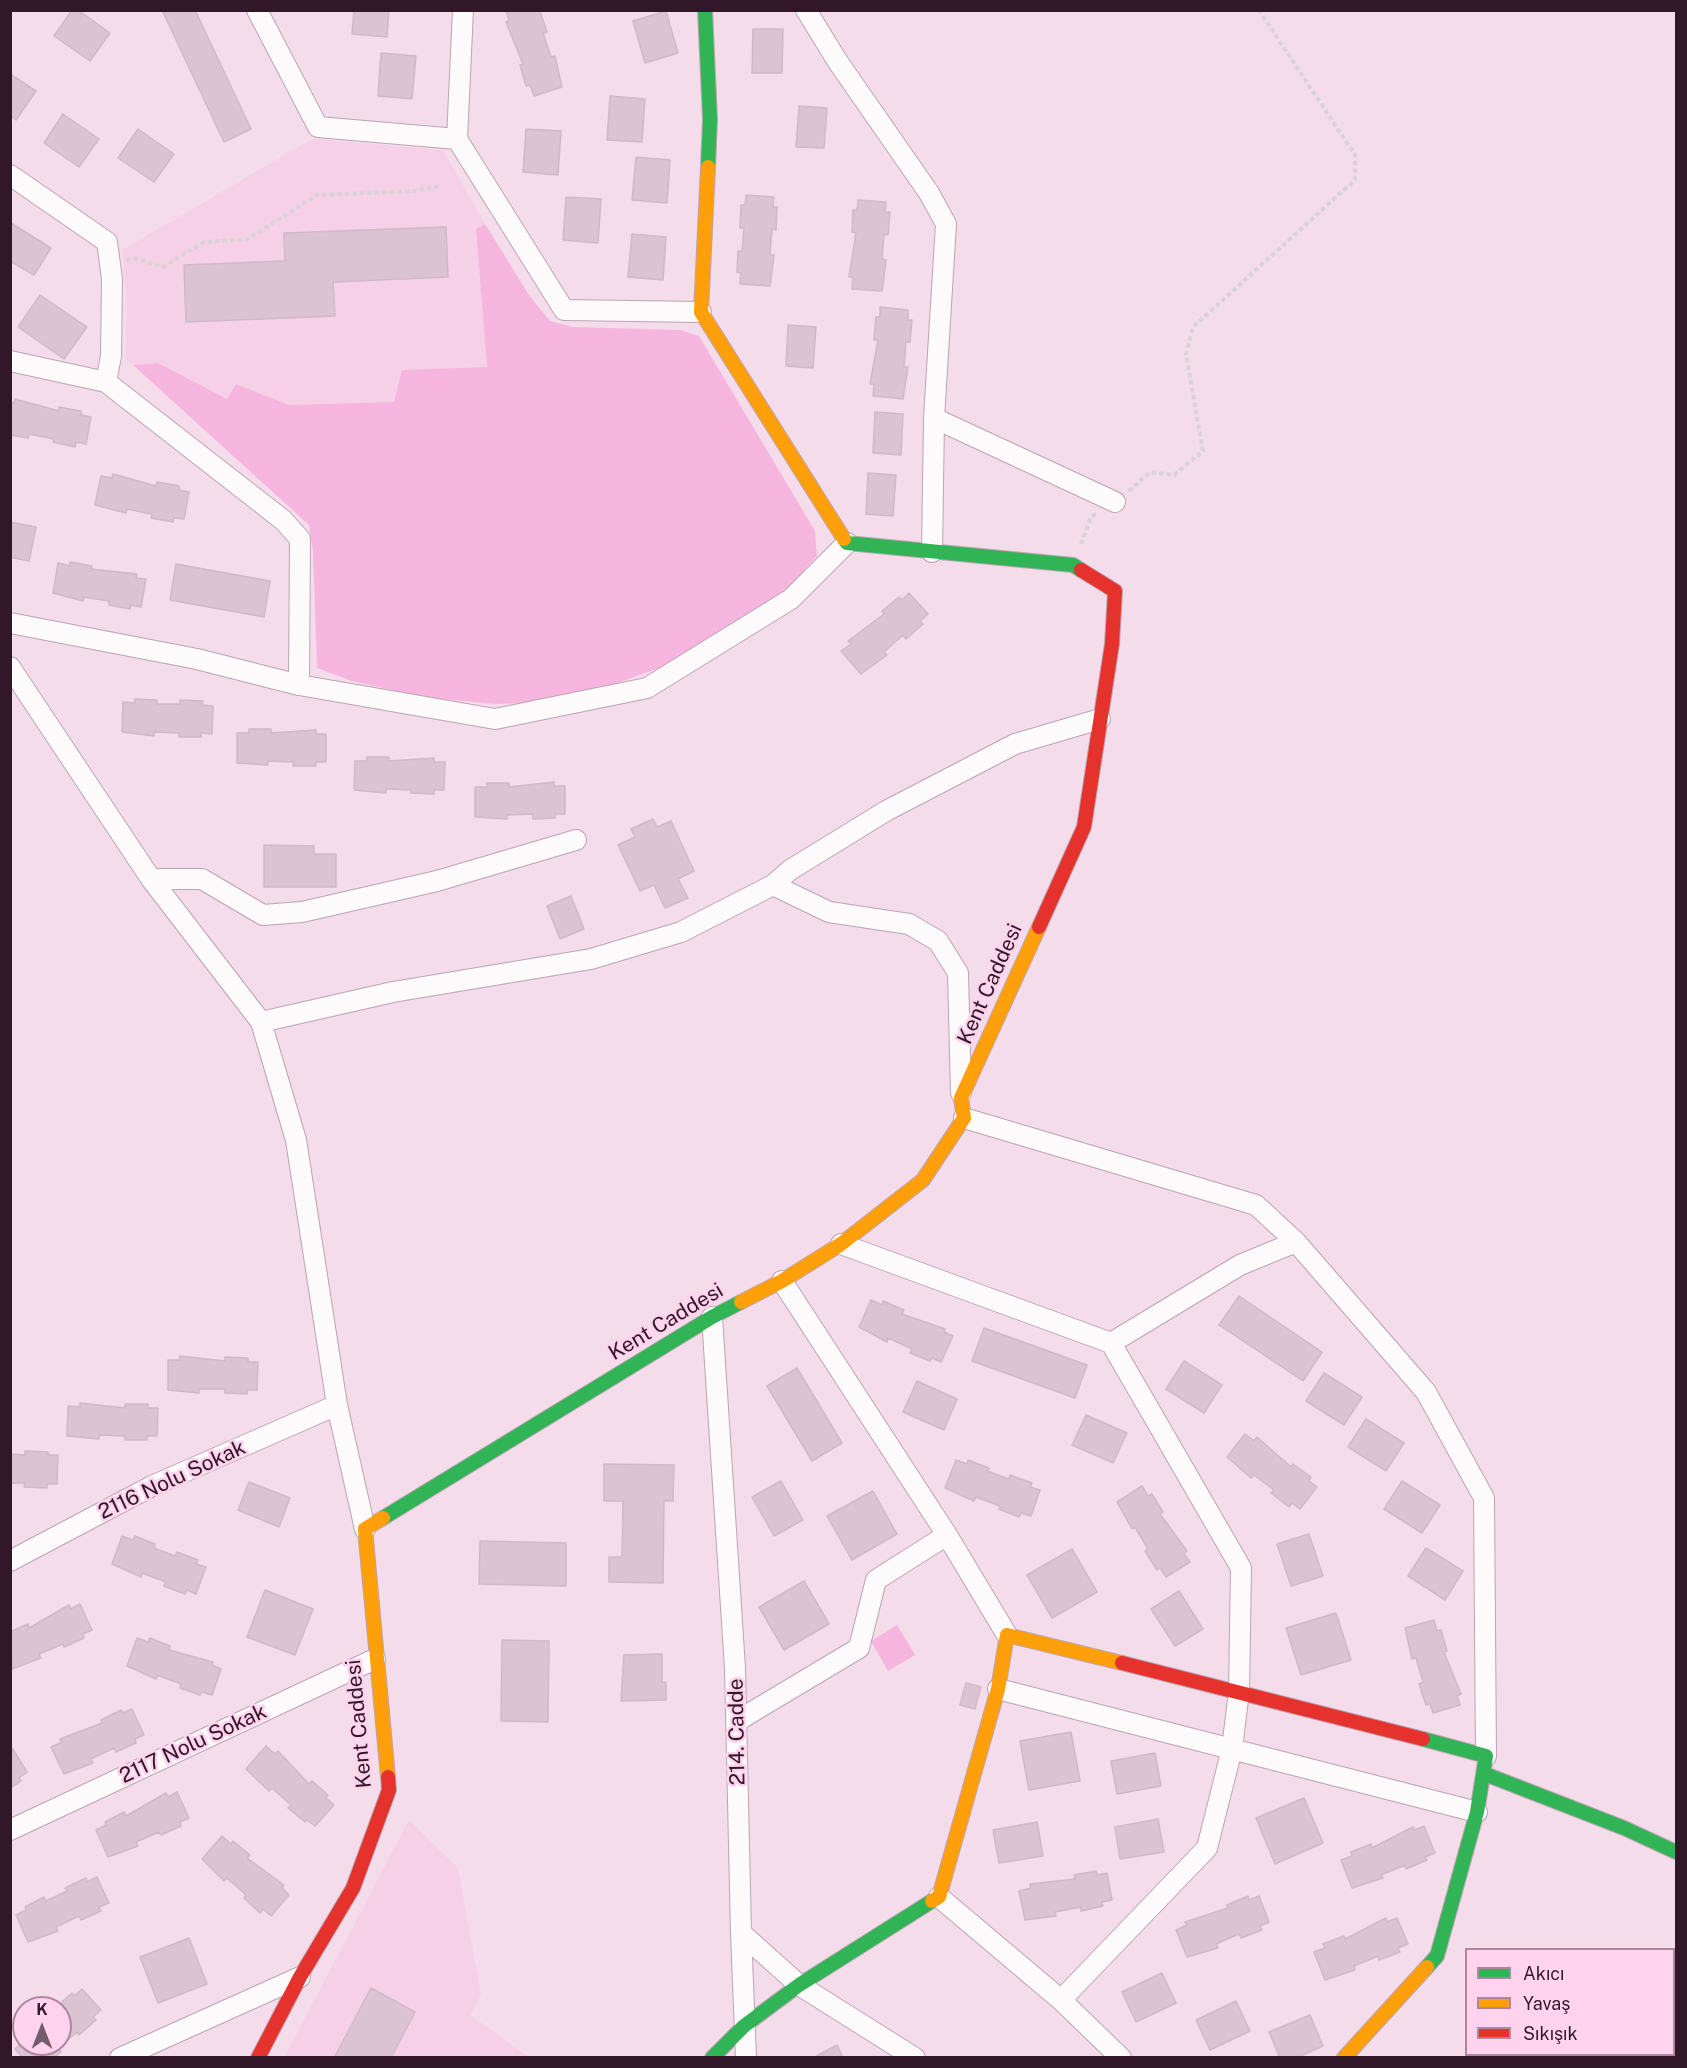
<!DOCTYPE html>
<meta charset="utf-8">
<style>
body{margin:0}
#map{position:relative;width:1687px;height:2068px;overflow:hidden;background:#f4dceb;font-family:"Public Sans",sans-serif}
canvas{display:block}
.frame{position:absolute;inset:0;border:12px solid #311728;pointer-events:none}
.legend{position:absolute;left:1465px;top:1948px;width:210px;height:108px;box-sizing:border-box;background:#ffd2ed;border:2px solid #ad879e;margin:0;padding:8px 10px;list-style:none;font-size:18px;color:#311728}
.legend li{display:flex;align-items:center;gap:12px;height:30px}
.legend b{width:30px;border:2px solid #ad879e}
.north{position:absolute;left:12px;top:1996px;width:60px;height:60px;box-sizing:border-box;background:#ffd2ed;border:2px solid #ad879e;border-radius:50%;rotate:0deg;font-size:16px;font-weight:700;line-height:24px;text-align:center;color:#311728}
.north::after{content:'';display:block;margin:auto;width:21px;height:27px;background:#755c6c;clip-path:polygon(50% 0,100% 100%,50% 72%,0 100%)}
</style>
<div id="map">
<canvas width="1687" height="2068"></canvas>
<div class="frame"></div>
<ul class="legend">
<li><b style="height:8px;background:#30b455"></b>Akıcı</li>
<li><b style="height:8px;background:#ff9f0a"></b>Yavaş</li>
<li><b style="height:8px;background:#e5322d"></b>Sıkışık</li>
</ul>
<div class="north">K</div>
</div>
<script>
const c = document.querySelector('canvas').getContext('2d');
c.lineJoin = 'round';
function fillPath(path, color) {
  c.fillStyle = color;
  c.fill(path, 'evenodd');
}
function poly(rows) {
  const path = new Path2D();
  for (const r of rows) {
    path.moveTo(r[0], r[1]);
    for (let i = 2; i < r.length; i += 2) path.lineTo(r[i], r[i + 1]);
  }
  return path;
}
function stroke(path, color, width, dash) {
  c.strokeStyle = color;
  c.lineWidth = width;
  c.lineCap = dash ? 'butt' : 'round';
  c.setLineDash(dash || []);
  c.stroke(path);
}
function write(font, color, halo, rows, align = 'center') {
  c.font = font + ' "Public Sans",sans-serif';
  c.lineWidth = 5;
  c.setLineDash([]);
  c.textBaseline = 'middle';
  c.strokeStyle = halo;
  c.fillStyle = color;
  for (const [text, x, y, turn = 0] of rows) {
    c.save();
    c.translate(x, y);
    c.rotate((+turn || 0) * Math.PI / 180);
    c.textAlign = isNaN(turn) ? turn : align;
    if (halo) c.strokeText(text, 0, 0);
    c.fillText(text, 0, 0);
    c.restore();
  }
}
fillPath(poly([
 [312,139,443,150,485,224,476,229,487,367,402,370,394,402,289,405,236,384,227,399,158,363,133,365,126,359,127,302,122,250],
 [409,1820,458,1868,481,1995,470,2015,529,2057,284,2058]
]), '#f6d0e7');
fillPath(poly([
 [485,224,529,295,550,321,573,327,680,330,699,336,815,531,817,556,792,583,764,607,670,664,601,689,530,703,494,704,422,697,352,681,317,668,313,550,309,525,133,365,158,363,227,399,236,384,289,405,394,402,402,370,487,367,476,229],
 [897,1625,915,1655,888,1671,871,1641]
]), '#f6b5de');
const building = poly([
 [72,10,78,10,110,33,90,61,54,36,72,10],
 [162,10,195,10,251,129,224,142,162,10],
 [354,10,389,10,387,37,352,34,354,10],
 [536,10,540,11,547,32,543,33,551,57,555,56,562,87,534,96,530,85,526,86,520,65,523,64,506,22,509,20,506,11,536,10],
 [666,11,678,53,645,63,633,21,666,11],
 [753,29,783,29,782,73,752,73,753,29],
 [381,53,416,56,412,99,378,96,381,53],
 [10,74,36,91,16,120,10,116,10,74],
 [610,96,645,99,642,142,607,140,610,96],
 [799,106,827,108,824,148,796,147,799,106],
 [63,114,99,139,79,167,44,143,63,114],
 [138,129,174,154,154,182,118,158,138,129],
 [526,129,561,131,558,175,523,172,526,129],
 [636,157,670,160,667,203,632,200,636,157],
 [746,195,774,197,773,207,777,207,776,230,772,229,770,255,774,255,770,286,740,284,741,273,737,272,738,251,742,251,744,228,740,228,741,205,745,205,746,195],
 [566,197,601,199,598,243,563,240,566,197],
 [858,200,886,202,885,212,890,212,888,235,884,234,882,259,886,260,882,291,852,289,853,277,849,277,856,233,852,232,853,210,857,210,858,200],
 [11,223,51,248,34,275,10,261,11,223],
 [446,227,448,277,333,282,335,316,186,322,184,265,285,261,284,233,446,227],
 [632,234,666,237,663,280,628,277,632,234],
 [40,295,87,327,64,359,18,327,40,295],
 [880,307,908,310,908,320,912,320,910,342,906,342,904,367,908,367,903,399,873,396,874,384,870,384,878,340,874,340,876,317,880,317,880,307],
 [788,325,816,327,813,368,786,366,788,325],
 [15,399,59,411,59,407,81,411,81,415,91,417,86,444,76,442,75,447,53,442,54,439,29,434,28,438,10,435,10,402,14,403,15,399],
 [875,412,903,414,901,455,873,453,875,412],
 [868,473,896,475,893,516,866,514,868,473],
 [113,474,156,486,157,482,179,486,179,490,189,492,184,519,174,518,173,522,151,518,152,514,127,509,126,513,95,505,101,476,112,478,113,474],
 [10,522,36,527,29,561,10,557,10,522],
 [70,562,92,566,91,569,137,574,136,578,146,579,141,607,131,605,130,609,109,605,109,601,84,597,83,601,53,593,58,563,70,566,70,562],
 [176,564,270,581,264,617,170,600,176,564],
 [909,593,928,614,920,621,923,624,906,639,903,635,884,652,887,655,861,674,841,651,851,644,848,641,884,614,882,611,899,597,902,600,909,593],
 [135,699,157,700,157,704,180,704,180,700,203,701,202,705,213,706,212,734,201,733,201,737,179,737,179,733,154,732,154,736,122,732,123,702,135,703,135,699],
 [249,729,271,729,271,733,316,730,316,734,326,734,326,762,316,762,316,766,293,766,294,762,268,761,268,765,237,763,237,733,249,733,249,729],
 [367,757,389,757,389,761,434,758,434,762,445,762,444,790,434,790,434,794,411,793,411,790,386,789,386,793,354,790,355,761,367,761,367,757],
 [554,782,554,786,565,786,565,814,555,814,555,818,533,819,533,814,507,815,507,819,475,817,475,787,487,787,487,783,509,783,509,787,554,782],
 [653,819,657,827,671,821,694,871,678,879,688,898,665,908,654,885,640,891,618,845,635,837,631,829,653,819],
 [264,845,314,846,314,854,336,854,336,887,264,887,264,845],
 [571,896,584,929,560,939,547,906,571,896],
 [1239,1296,1322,1352,1303,1381,1219,1325,1239,1296],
 [871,1300,882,1305,883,1301,904,1310,902,1314,945,1329,944,1332,953,1336,941,1362,932,1358,930,1361,910,1353,912,1349,888,1338,887,1342,859,1327,871,1300],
 [984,1328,1087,1365,1075,1398,972,1361,984,1328],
 [180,1356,225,1361,225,1357,248,1358,248,1362,258,1362,257,1390,247,1390,247,1394,225,1393,225,1389,199,1389,199,1393,168,1390,168,1360,180,1360,180,1356],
 [1184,1361,1222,1385,1204,1413,1166,1389,1184,1361],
 [797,1368,842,1443,812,1461,767,1386,797,1368],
 [1324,1373,1362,1397,1344,1425,1306,1401,1324,1373],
 [917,1381,957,1399,944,1430,903,1412,917,1381],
 [80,1403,125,1408,125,1404,148,1404,148,1408,158,1408,157,1436,147,1436,147,1440,125,1440,125,1436,99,1435,99,1439,67,1436,68,1406,80,1407,80,1403],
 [1086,1415,1127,1433,1113,1463,1072,1445,1086,1415],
 [1366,1419,1404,1443,1386,1471,1348,1447,1366,1419],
 [1245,1434,1254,1441,1257,1437,1291,1467,1293,1464,1311,1477,1309,1481,1317,1487,1300,1509,1292,1503,1289,1507,1271,1493,1274,1490,1254,1475,1251,1478,1227,1457,1245,1434],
 [25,1451,48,1452,48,1455,58,1455,57,1484,47,1484,47,1488,24,1487,25,1483,10,1483,10,1454,25,1455,25,1451],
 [956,1460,967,1464,968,1460,989,1468,987,1471,1009,1479,1010,1475,1032,1483,1030,1487,1040,1490,1031,1516,1021,1513,1019,1517,999,1509,1000,1506,976,1497,974,1501,945,1488,956,1460],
 [604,1464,674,1465,673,1501,664,1501,663,1583,609,1582,609,1557,622,1557,623,1501,604,1501,604,1464],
 [781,1481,803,1520,774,1536,752,1497,781,1481],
 [1402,1481,1440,1505,1422,1533,1384,1509,1402,1481],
 [249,1482,290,1498,279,1527,238,1510,249,1482],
 [1142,1486,1148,1496,1152,1494,1163,1512,1160,1514,1187,1551,1184,1553,1190,1562,1166,1577,1160,1568,1157,1570,1145,1551,1148,1549,1135,1527,1132,1529,1117,1502,1142,1486],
 [873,1491,897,1534,852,1560,827,1516,873,1491],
 [1309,1534,1323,1576,1291,1586,1277,1544,1309,1534],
 [122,1536,133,1540,135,1536,155,1544,154,1548,175,1556,177,1552,198,1560,196,1564,206,1567,196,1594,187,1590,185,1594,164,1586,166,1582,142,1573,141,1577,112,1564,122,1536],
 [480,1541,566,1543,566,1586,479,1584,480,1541],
 [1426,1548,1463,1571,1445,1600,1408,1576,1426,1548],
 [1072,1549,1097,1592,1052,1618,1027,1575,1072,1549],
 [804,1581,829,1624,784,1650,759,1607,804,1581],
 [265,1590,313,1609,295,1655,247,1637,265,1590],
 [1179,1591,1203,1629,1175,1646,1151,1609,1179,1591],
 [80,1604,92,1630,83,1634,84,1638,64,1647,63,1644,39,1654,41,1658,12,1669,10,1632,28,1624,29,1628,69,1605,71,1609,80,1604],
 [1336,1613,1351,1660,1301,1675,1286,1628,1336,1613],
 [1434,1620,1437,1631,1441,1630,1447,1651,1444,1652,1461,1694,1457,1696,1460,1705,1433,1713,1430,1704,1426,1705,1419,1684,1423,1682,1416,1658,1412,1659,1405,1628,1434,1620],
 [137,1638,148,1642,150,1638,170,1646,169,1650,213,1662,212,1665,221,1669,212,1695,202,1692,200,1695,180,1688,181,1684,157,1675,156,1679,127,1666,137,1638],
 [502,1640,549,1641,548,1722,501,1721,502,1640],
 [662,1654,662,1682,666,1682,666,1700,621,1701,624,1655,662,1654],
 [966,1683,981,1687,975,1709,960,1705,966,1683],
 [132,1709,144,1735,135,1739,136,1743,116,1752,114,1748,91,1759,93,1763,64,1774,51,1747,62,1742,60,1739,102,1723,101,1720,121,1710,123,1713,132,1709],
 [1071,1732,1080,1781,1029,1790,1020,1741,1071,1732],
 [266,1746,275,1754,278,1751,309,1784,312,1781,328,1795,326,1798,334,1805,315,1826,307,1820,305,1822,288,1808,291,1805,272,1788,269,1791,246,1769,266,1746],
 [12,1748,27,1772,19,1778,21,1781,10,1788,12,1748],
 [1155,1753,1161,1786,1117,1794,1111,1761,1155,1753],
 [177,1792,189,1818,180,1822,181,1826,161,1835,159,1832,136,1842,138,1846,108,1857,96,1830,106,1825,105,1822,124,1812,126,1816,166,1793,168,1797,177,1792],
 [1304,1798,1323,1843,1275,1864,1256,1818,1304,1798],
 [1158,1819,1164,1852,1120,1859,1115,1827,1158,1819],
 [1037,1822,1043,1856,999,1863,993,1830,1037,1822],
 [1424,1826,1435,1853,1425,1857,1427,1860,1406,1869,1405,1865,1381,1875,1383,1878,1352,1888,1341,1860,1352,1856,1351,1852,1371,1844,1372,1848,1413,1827,1415,1830,1424,1826],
 [222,1836,231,1844,233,1841,250,1855,247,1858,284,1885,282,1888,289,1895,271,1916,263,1909,260,1913,244,1898,246,1895,227,1878,224,1881,202,1859,222,1836],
 [1096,1871,1097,1875,1107,1873,1112,1900,1102,1902,1103,1906,1081,1911,1081,1907,1055,1912,1056,1916,1025,1920,1019,1891,1031,1888,1030,1884,1075,1879,1074,1875,1096,1871],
 [97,1877,109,1903,99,1907,101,1911,81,1920,79,1916,56,1927,58,1931,28,1942,16,1915,26,1910,25,1907,44,1897,46,1901,67,1891,65,1888,86,1878,87,1882,97,1877],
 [1248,1896,1249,1900,1259,1896,1269,1922,1260,1926,1262,1930,1241,1938,1239,1934,1216,1944,1218,1948,1187,1957,1176,1930,1187,1925,1185,1922,1228,1908,1227,1905,1248,1896],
 [1386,1918,1387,1922,1397,1918,1408,1944,1398,1948,1400,1952,1379,1960,1378,1956,1354,1966,1355,1970,1325,1980,1314,1952,1325,1948,1323,1944,1344,1936,1345,1939,1386,1918],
 [189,1938,207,1984,158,2003,140,1957,189,1938],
 [1162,1973,1176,2003,1136,2022,1122,1992,1162,1973],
 [371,1988,415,2012,391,2058,334,2058,371,1988],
 [82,1989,101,2010,93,2017,96,2020,79,2035,77,2032,58,2048,61,2052,54,2058,23,2058,15,2049,24,2041,24,2044,60,2044,60,2008,55,2008,72,1993,74,1996,82,1989],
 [1236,2001,1250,2031,1210,2050,1196,2020,1236,2001],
 [1310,2015,1323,2046,1296,2058,1280,2058,1269,2032,1310,2015],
 [837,2045,843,2058,813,2058,837,2045]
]);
fillPath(building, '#dcc3d3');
stroke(building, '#d0b8c7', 1.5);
const street = poly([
 [257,10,318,127,457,139,564,310,701,312],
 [806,10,838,62,929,193,946,224,934,418,932,552],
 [457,139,463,10],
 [10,175,107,242,112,279,111,356,106,382,283,520,300,539,299,685,197,659,10,623],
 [10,361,106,382],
 [934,418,1115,502],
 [10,667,151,879,261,1022,296,1140,337,1405,365,1529],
 [299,685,495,719,647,688,791,599,847,543],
 [151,879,202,879,263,915,302,912,437,881,576,840],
 [261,1022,393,992,591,959,681,932,773,885],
 [961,1093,958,973,938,941,909,924,829,912,773,885,790,870,886,811,1015,744,1100,719],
 [964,1118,1256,1205,1296,1242],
 [841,1244,1111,1343,1241,1568,1239,1691,1232,1749,1207,1848,1061,2000],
 [782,1281,947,1535,1007,1635],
 [712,1317,735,1668,741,1933,799,1985,915,2058],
 [1111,1343,1240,1265,1296,1242,1426,1392,1484,1498,1486,1756],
 [10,1561,152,1486,337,1405],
 [998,1689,1477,1812],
 [737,1721,859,1648,876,1580,947,1535],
 [10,1830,375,1659],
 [939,1897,1061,2000,1121,2058],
 [741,1933,746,2058],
 [120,2058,300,1977]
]);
const fast = poly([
 [705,10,710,119,708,167],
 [844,539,847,543,1073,565,1081,570],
 [383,1518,712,1317,741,1302],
 [1423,1739,1486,1756,1477,1812,1437,1956,1427,1967],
 [1485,1774,1624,1828,1676,1852],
 [712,2058,744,2026,799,1985,932,1901]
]);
const slow = poly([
 [708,167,701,312,844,539],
 [741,1302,782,1281,841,1244,923,1180,964,1118,961,1098,1039,927],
 [383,1518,365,1529,388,1777],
 [932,1901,939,1897,998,1689,1007,1635,1122,1663],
 [1344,2058,1427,1967]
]);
const jam = poly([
 [1039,927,1084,827,1112,644,1115,591,1081,570],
 [1122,1663,1423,1739],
 [258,2058,300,1977,353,1888,389,1790,388,1777]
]);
stroke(street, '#bba4b3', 22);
stroke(fast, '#bba4b3', 16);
stroke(slow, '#bba4b3', 16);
stroke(jam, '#bba4b3', 16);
stroke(poly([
 [126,260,137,259,163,267,204,242,248,239,317,195,415,191,440,186],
 [1129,491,1150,472,1174,475,1203,451,1186,354,1193,327,1355,180,1355,155,1259,10],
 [1081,544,1091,517,1096,514]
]), '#d9d2d6', 4, [4.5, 3]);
stroke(street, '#fdfafc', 20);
stroke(fast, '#30b455', 14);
stroke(slow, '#ff9f0a', 14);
stroke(jam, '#e5322d', 14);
write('21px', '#311728', '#ffd2ed', [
 ["Kent Caddesi",990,984,-66],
 ["Kent Caddesi",666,1322,-31],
 ["2116 Nolu Sokak",172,1480,-25],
 ["Kent Caddesi",359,1724,-95],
 ["214. Cadde",737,1732,-91],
 ["2117 Nolu Sokak",193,1744,-25]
]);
</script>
